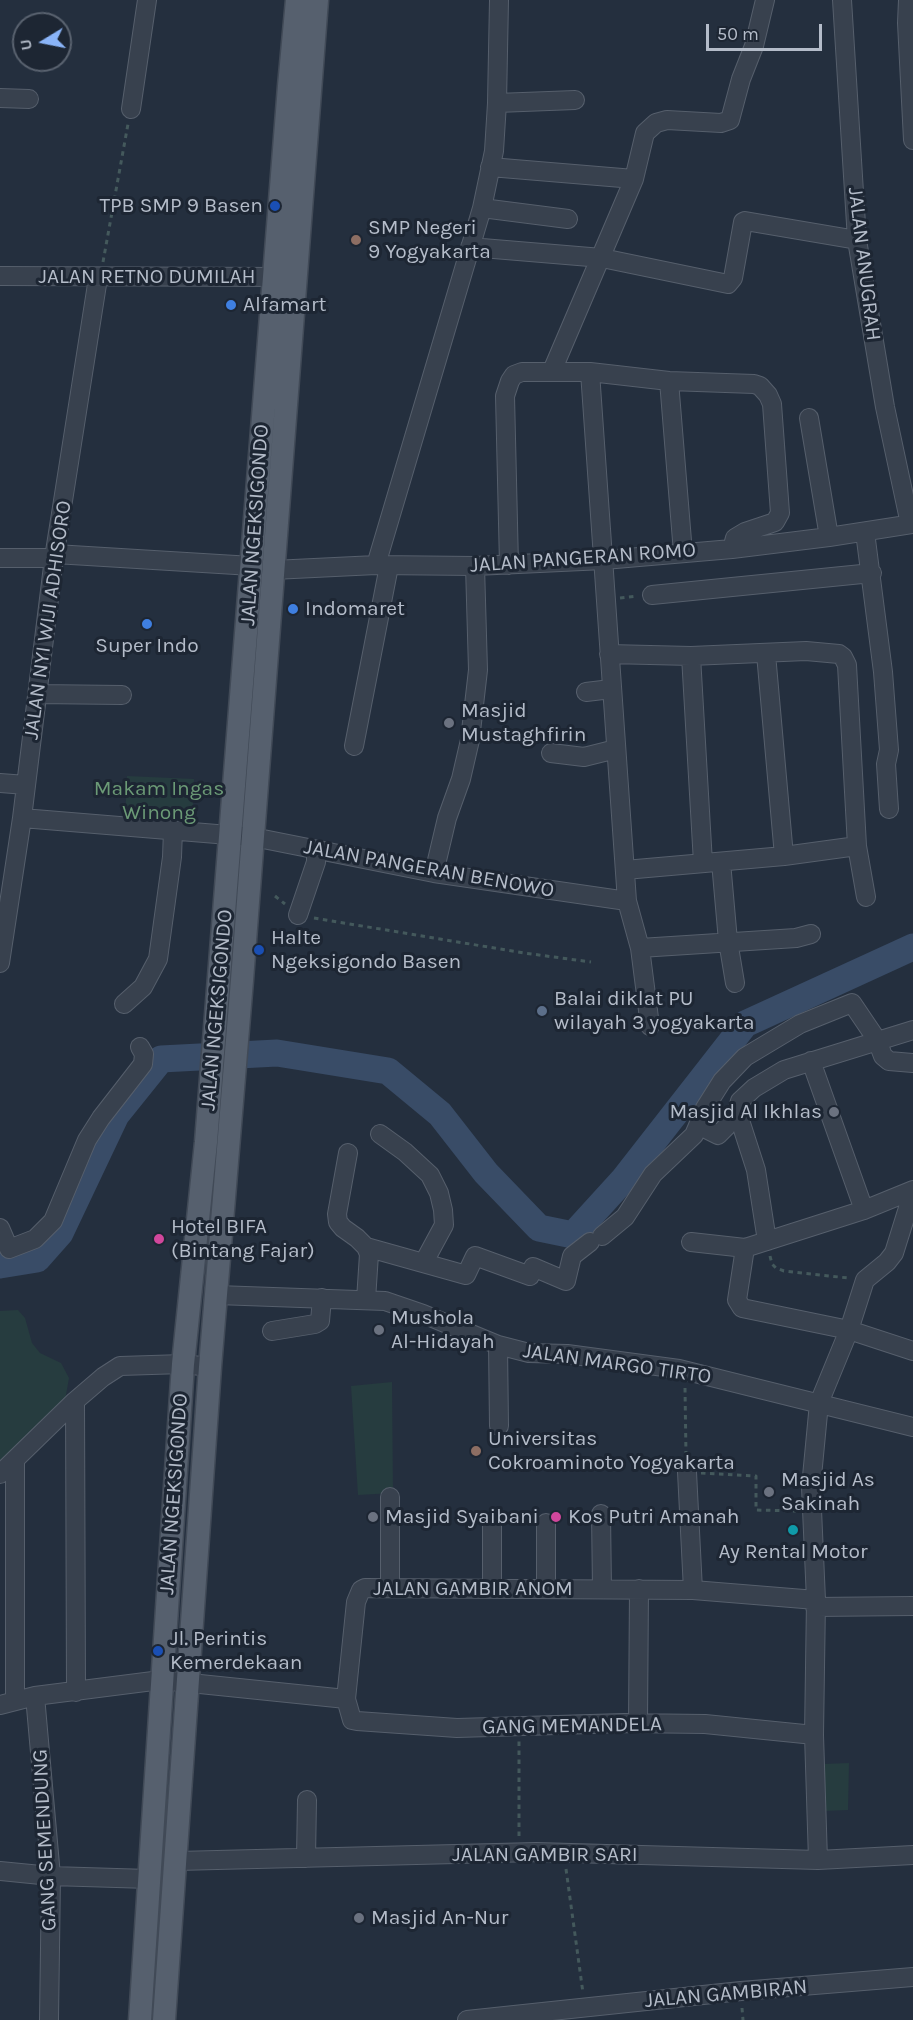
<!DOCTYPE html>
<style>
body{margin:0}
#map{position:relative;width:913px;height:2020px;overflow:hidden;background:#242f3e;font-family:Karla,sans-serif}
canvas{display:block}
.north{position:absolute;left:12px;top:12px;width:60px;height:60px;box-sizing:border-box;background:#1d2633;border:2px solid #59626f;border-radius:50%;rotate:260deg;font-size:16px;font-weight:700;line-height:24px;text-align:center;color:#b4bcc9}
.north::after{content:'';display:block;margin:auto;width:21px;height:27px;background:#8ab4f8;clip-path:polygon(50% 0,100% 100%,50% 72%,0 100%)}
.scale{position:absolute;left:706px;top:24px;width:116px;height:27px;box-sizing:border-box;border:3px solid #b4bcc9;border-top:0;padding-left:8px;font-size:18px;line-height:21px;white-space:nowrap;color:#b4bcc9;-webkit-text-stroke:4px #1d2633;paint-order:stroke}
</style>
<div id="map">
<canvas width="913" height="2020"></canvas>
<div class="north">U</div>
<div class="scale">50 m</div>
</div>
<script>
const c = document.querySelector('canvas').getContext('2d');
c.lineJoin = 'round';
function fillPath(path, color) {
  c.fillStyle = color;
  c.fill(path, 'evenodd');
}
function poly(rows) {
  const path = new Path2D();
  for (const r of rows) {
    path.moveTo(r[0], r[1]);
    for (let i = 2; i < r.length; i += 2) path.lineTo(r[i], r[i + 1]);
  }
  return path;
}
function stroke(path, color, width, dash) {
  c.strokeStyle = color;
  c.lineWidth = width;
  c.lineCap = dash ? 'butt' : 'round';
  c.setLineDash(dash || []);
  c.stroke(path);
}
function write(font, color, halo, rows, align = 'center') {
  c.font = font + ' Karla,sans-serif';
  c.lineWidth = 6;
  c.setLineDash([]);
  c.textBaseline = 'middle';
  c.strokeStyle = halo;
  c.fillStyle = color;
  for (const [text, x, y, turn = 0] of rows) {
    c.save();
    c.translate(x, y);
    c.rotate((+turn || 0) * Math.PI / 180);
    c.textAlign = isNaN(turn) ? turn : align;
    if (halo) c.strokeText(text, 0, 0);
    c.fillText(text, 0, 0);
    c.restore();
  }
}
fillPath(poly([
 [127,776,194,779,192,826,125,823],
 [18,1310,25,1318,32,1343,40,1353,61,1363,69,1378,63,1412,0,1471,0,1311],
 [392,1382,393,1493,358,1495,351,1386],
 [849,1763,848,1810,824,1811,824,1764]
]), '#263c3f');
stroke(poly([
 [0,1265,37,1259,60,1233,116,1115,161,1059,277,1053,388,1071,440,1114,486,1173,539,1228,573,1235,624,1179,745,1024,913,947]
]), '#394c67', 27);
const minor = poly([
 [842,0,857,240,885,407,910,524],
 [908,0,907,23,913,140],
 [0,98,29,99],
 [497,103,575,100],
 [131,109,147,0],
 [490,167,634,179],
 [482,208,568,219],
 [470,247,602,258,728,284,733,278,743,222,745,221,857,240],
 [0,276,287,277],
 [552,371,634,179,645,133,656,123,667,120,721,123,730,120,741,79,754,46,765,0],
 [590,372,627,901,640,948,650,1026],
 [669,381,683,553],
 [809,418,829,537],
 [865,532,883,672,889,750,886,764,889,809],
 [55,554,252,566,273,570,376,565,475,566,604,560,732,549,829,537,913,524],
 [0,558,54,558],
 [376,565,482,208,494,151,497,103,499,0],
 [509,565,505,396,510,381,514,375,522,372,590,372,669,381,754,384,760,386,768,395,772,404,780,513,775,522,745,532,735,538,732,549],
 [652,595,872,573],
 [609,654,691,656,806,651,839,654,843,657,847,665,857,846,866,897],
 [766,654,784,856],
 [691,656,703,863],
 [586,692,611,689],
 [37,694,122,695],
 [354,746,389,566],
 [551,753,584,757,616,749],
 [0,783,26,785],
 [22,818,253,837,434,873,627,901],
 [721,862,728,941,735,983],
 [625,870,784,856,857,846],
 [434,873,447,818,461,779,470,740,478,670,475,566],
 [298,915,316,862,316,850],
 [640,948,796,938,811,934],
 [0,963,22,818,54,558,98,278],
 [124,1004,143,987,158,959,172,857,173,830],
 [811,1061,864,1210],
 [737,1111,740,1101,754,1088,784,1070,913,1030],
 [697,1128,705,1108,722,1081,745,1057,800,1024,852,1003,877,1040,883,1056,889,1061,913,1063],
 [380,1134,405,1152,430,1175,439,1193,443,1210,444,1225,424,1262],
 [348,1153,337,1214,338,1222,343,1228,357,1238,366,1247,369,1254,366,1300],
 [0,1228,9,1249,35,1239,53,1221,87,1140,101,1118,143,1064,144,1054,140,1047],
 [602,1236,625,1217,653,1174,694,1135,697,1128,702,1127,718,1135,726,1127,737,1111,756,1170,767,1241],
 [691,1242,745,1248,864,1210,913,1190],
 [366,1247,466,1275,475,1256,530,1276,533,1267,566,1281,572,1256,590,1242],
 [745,1248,737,1300,742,1308,849,1330,913,1351],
 [217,1295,385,1301,423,1314,498,1345,529,1353,567,1354,679,1369,913,1427],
 [272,1331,315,1324,320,1321,322,1298],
 [498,1345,499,1426],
 [75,1401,76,1692],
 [15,1460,15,1701],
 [687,1472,693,1590],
 [0,1474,75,1401,103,1377,120,1366,183,1364,210,1367],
 [601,1514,602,1589],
 [390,1587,390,1497],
 [492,1588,492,1524],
 [546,1589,546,1523],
 [815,1607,913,1606],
 [35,1696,51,1876,49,2020],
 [0,1705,35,1696,161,1680,346,1699],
 [638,1723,639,1589],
 [814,1735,705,1724,624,1723,457,1728,357,1721,352,1720,346,1699,356,1602,361,1590,365,1588,693,1590,816,1600],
 [306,1858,307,1800],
 [818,1860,814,1735,816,1600,811,1487,819,1403,849,1330,865,1280,887,1262,894,1253,913,1192],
 [177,1861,536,1852,818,1860,913,1855],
 [0,1871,51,1876,149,1879],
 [467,2020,741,1991,913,1977]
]);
const major = poly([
 [140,2020,183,1364,206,1142,289,86,297,0],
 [164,2020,210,1367,242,980,317,0]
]);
stroke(minor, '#565f6c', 20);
stroke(major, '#414a57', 25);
stroke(poly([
 [103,262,128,124],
 [620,598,637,596],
 [275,896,285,904],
 [314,918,524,953,591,962],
 [770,1256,772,1264,776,1268,784,1271,848,1278],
 [685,1388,686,1456],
 [701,1473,756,1476,756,1510,796,1511],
 [519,1836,519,1740],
 [566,1869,583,1993],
 [742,2008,743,2020]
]), '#44595c', 3, [4.5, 4.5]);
stroke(minor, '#38414e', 18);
stroke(major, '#56606e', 22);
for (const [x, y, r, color] of [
 [275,206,6,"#1a4fb4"],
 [356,240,6,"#8d6e63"],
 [231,305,6,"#3f7fe0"],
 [293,609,6,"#3f7fe0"],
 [147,624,6,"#3f7fe0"],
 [449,723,6,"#6b7280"],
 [259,950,6,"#1a4fb4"],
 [542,1011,6,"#5c6f8a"],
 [834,1112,6,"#6b7280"],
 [159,1239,6,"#d1479c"],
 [379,1330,6,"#6b7280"],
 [476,1451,6,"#8d6e63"],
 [769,1492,6,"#6b7280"],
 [373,1517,6,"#6b7280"],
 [556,1517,6,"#d1479c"],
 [793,1530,6,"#0f9aa8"],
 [158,1651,6,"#1a4fb4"],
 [359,1918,6,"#6b7280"]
]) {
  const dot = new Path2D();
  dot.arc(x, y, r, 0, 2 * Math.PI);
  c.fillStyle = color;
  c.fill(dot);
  stroke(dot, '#1d2633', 2);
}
write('21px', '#b4bcc9', '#1d2633', [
 ["TPB SMP 9 Basen",263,206,"right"],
 ["SMP Negeri",368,228],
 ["9 Yogyakarta",368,252],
 ["Alfamart",243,305],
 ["Indomaret",305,609],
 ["Super Indo",147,646,"center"],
 ["Masjid",461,711],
 ["Mustaghfirin",461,735],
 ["Halte",271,938],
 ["Ngeksigondo Basen",271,962],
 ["Balai diklat PU",554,999],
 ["wilayah 3 yogyakarta",554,1023],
 ["Masjid Al Ikhlas",822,1112,"right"],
 ["Hotel BIFA",171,1227],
 ["(Bintang Fajar)",171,1251],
 ["Mushola",391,1318],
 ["Al-Hidayah",391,1342],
 ["Universitas",488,1439],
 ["Cokroaminoto Yogyakarta",488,1463],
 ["Masjid As",781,1480],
 ["Sakinah",781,1504],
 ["Masjid Syaibani",385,1517],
 ["Kos Putri Amanah",568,1517],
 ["Ay Rental Motor",793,1552,"center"],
 ["Jl. Perintis",170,1639],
 ["Kemerdekaan",170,1663],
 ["Masjid An-Nur",371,1918]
], 'left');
write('21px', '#b4bcc9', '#1d2633', [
 ["JALAN ANUGRAH",864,264,83],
 ["JALAN RETNO DUMILAH",147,277],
 ["JALAN NGEKSIGONDO",255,525,-86],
 ["JALAN PANGERAN ROMO",583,558,-4],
 ["JALAN NYI WIJI ADHISORO",48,620,-82],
 ["JALAN PANGERAN BENOWO",429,869,10],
 ["JALAN NGEKSIGONDO",217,1010,-85],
 ["JALAN MARGO TIRTO",617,1364,8],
 ["JALAN NGEKSIGONDO",174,1494,-86],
 ["JALAN GAMBIR ANOM",473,1589],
 ["GANG MEMANDELA",572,1726,-1],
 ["GANG SEMENDUNG",45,1840,-93],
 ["JALAN GAMBIR SARI",545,1855],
 ["JALAN GAMBIRAN",726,1994,-5]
]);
write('21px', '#6b9a76', '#1d2633', [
 ["Makam Ingas",159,789],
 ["Winong",159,813]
]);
</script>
